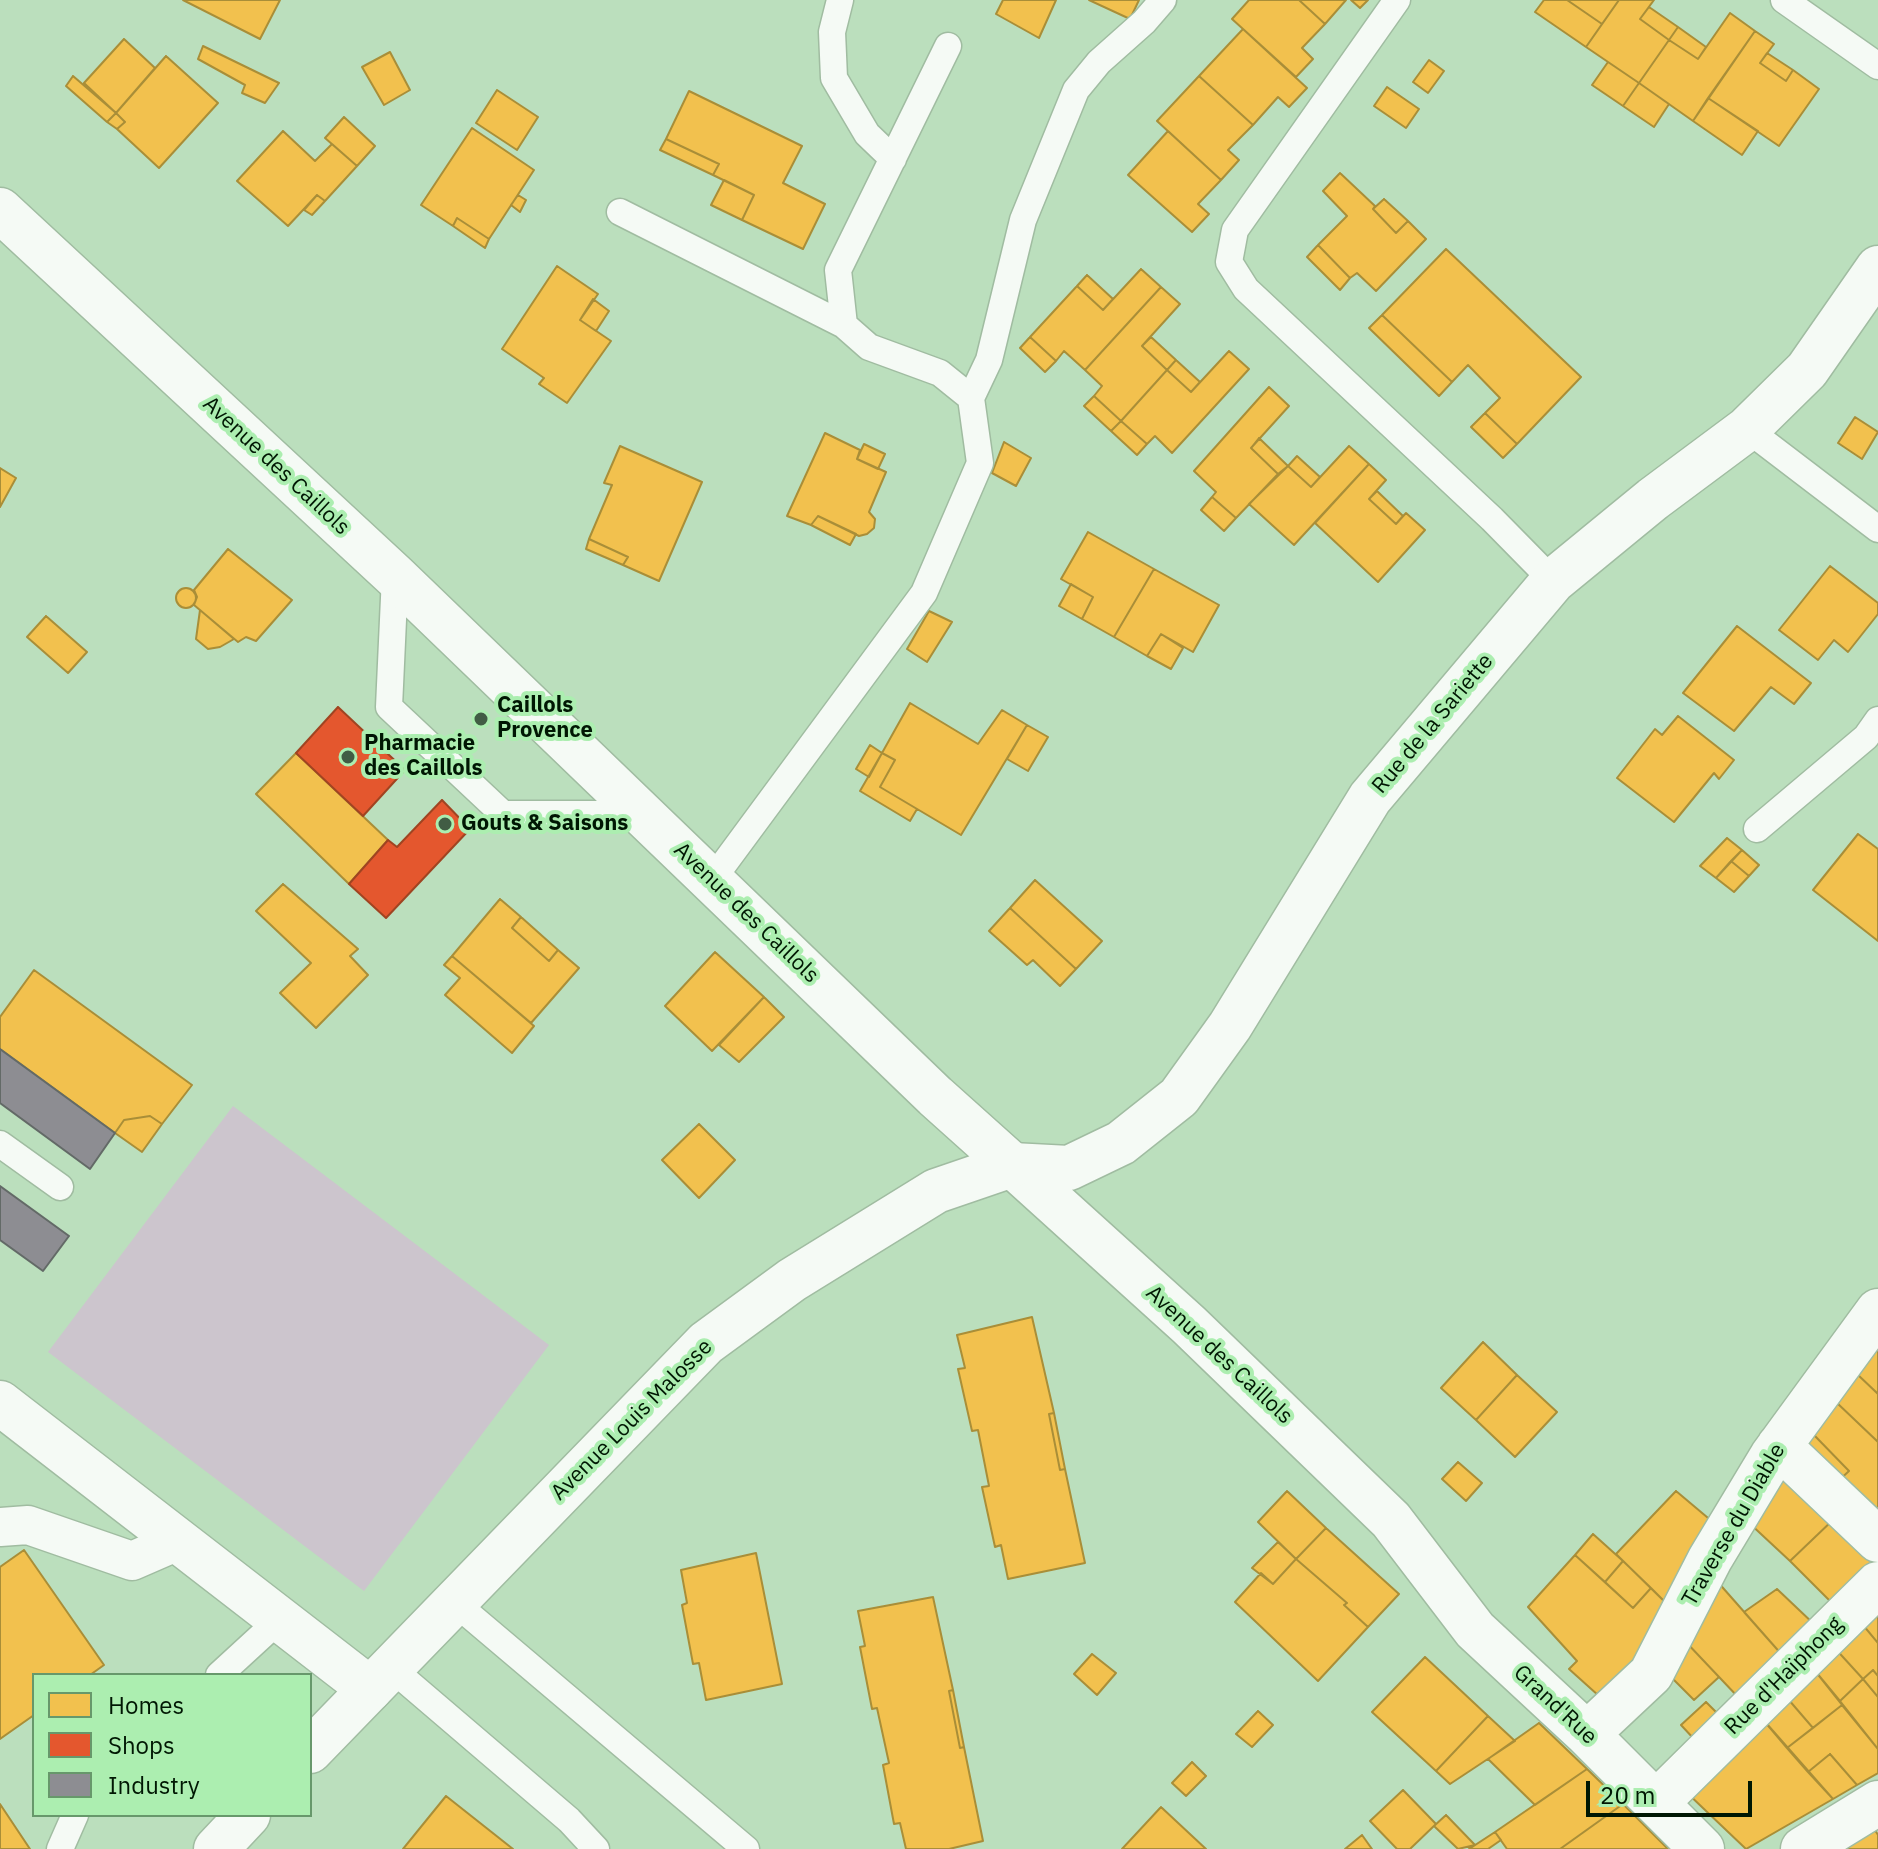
<!DOCTYPE html>
<meta charset="utf-8">
<style>
body{margin:0}
#map{position:relative;width:1878px;height:1849px;overflow:hidden;background:#bbdfbd;font-family:"IBM Plex Sans",sans-serif}
canvas{display:block}
.legend{position:absolute;left:32px;top:1673px;width:280px;height:144px;box-sizing:border-box;background:#aceeb0;border:2px solid #67986b;margin:0;padding:10px 14px;list-style:none;font-size:24px;color:#001703}
.legend li{display:flex;align-items:center;gap:16px;height:40px}
.legend b{width:40px;border:2px solid #67986b}
.scale{position:absolute;left:1586px;top:1781px;width:166px;height:36px;box-sizing:border-box;border:4px solid #001703;border-top:0;padding-left:10px;font-size:24px;line-height:28px;white-space:nowrap;color:#001703;-webkit-text-stroke:6px #aceeb0;paint-order:stroke}
</style>
<div id="map">
<canvas width="1878" height="1849"></canvas>
<ul class="legend">
<li><b style="height:22px;background:#f2c14e"></b>Homes</li>
<li><b style="height:22px;background:#e4572e"></b>Shops</li>
<li><b style="height:22px;background:#8d8d92"></b>Industry</li>
</ul>
<div class="scale">20 m</div>
</div>
<script>
const c = document.querySelector('canvas').getContext('2d');
c.lineJoin = 'round';
function fillPath(path, color) {
  c.fillStyle = color;
  c.fill(path, 'evenodd');
}
function poly(rows) {
  const path = new Path2D();
  for (const r of rows) {
    if (r.length === 3) {
      path.moveTo(r[0] + r[2], r[1]);
      path.arc(r[0], r[1], r[2], 0, 2 * Math.PI);
      continue;
    }
    path.moveTo(r[0], r[1]);
    for (let i = 2; i < r.length; i += 2) path.lineTo(r[i], r[i + 1]);
  }
  return path;
}
function stroke(path, color, width, dash) {
  c.strokeStyle = color;
  c.lineWidth = width;
  c.lineCap = dash ? 'butt' : 'round';
  c.setLineDash(dash || []);
  c.stroke(path);
}
function write(font, color, halo, rows, align = 'center') {
  c.font = font + ' "IBM Plex Sans",sans-serif';
  c.lineWidth = 8;
  c.setLineDash([]);
  c.textBaseline = 'middle';
  c.strokeStyle = halo;
  c.fillStyle = color;
  for (const [text, x, y, turn = 0] of rows) {
    c.save();
    c.translate(x, y);
    c.rotate((+turn || 0) * Math.PI / 180);
    c.textAlign = isNaN(turn) ? turn : align;
    if (halo) c.strokeText(text, 0, 0);
    c.fillText(text, 0, 0);
    c.restore();
  }
}
fillPath(poly([
 [233,1106,549,1345,364,1591,48,1352]
]), '#ccc5cd');
const homes = poly([
 [183,0,280,0,260,39,183,0],
 [1003,0,1056,0,1039,38,996,14,1003,0],
 [1089,0,1139,0,1130,19,1089,0],
 [1249,0,1299,0,1325,24,1302,48,1313,59,1296,77,1232,19,1249,0],
 [1299,0,1346,0,1325,24,1299,0],
 [1351,0,1368,0,1360,8,1351,0],
 [1544,0,1567,0,1602,24,1586,47,1535,12,1544,0],
 [1567,0,1619,0,1602,24,1567,0],
 [1619,0,1654,0,1640,19,1669,40,1639,83,1586,47,1619,0],
 [1649,7,1678,27,1669,40,1640,19,1649,7],
 [1730,13,1755,31,1693,121,1639,83,1669,40,1698,59,1730,13],
 [1678,27,1706,47,1698,59,1669,40,1678,27],
 [1243,29,1307,88,1289,107,1278,97,1253,125,1199,76,1243,29],
 [1755,31,1774,44,1760,63,1786,81,1793,70,1819,89,1779,146,1708,98,1755,31],
 [124,39,155,68,116,113,84,83,124,39],
 [203,46,279,83,265,103,242,93,245,85,198,59,203,46],
 [390,52,410,90,384,105,362,67,390,52],
 [1767,53,1793,70,1786,81,1760,63,1767,53],
 [166,56,218,103,159,168,117,129,125,122,116,113,166,56],
 [1429,60,1444,71,1428,93,1413,82,1429,60],
 [1608,62,1639,83,1623,106,1592,85,1608,62],
 [73,76,116,113,107,122,66,86,73,76],
 [1199,76,1253,125,1228,150,1239,160,1221,180,1157,121,1199,76],
 [1639,83,1669,104,1654,127,1623,106,1639,83],
 [1387,87,1419,109,1406,128,1374,106,1387,87],
 [497,90,538,117,517,150,476,123,497,90],
 [689,91,802,146,783,183,825,204,803,249,742,220,754,195,713,175,719,164,666,139,689,91],
 [1708,98,1758,131,1742,155,1693,121,1708,98],
 [116,113,125,122,117,129,107,122,116,113],
 [344,117,375,146,357,166,325,138,344,117],
 [472,128,534,170,489,239,457,218,453,226,421,205,472,128],
 [283,131,315,161,332,144,357,166,325,201,317,195,288,226,237,181,283,131],
 [1168,131,1221,180,1198,204,1209,214,1192,232,1128,175,1168,131],
 [666,139,719,164,713,175,660,150,666,139],
 [1340,173,1375,206,1373,209,1396,233,1408,221,1426,239,1376,291,1357,273,1350,278,1318,245,1347,216,1323,191,1340,173],
 [724,180,754,195,742,220,711,205,724,180],
 [317,195,325,201,312,215,304,210,317,195],
 [518,195,526,200,520,212,511,205,518,195],
 [1384,199,1408,221,1396,233,1373,209,1384,199],
 [457,218,489,239,485,248,453,226,457,218],
 [1318,245,1350,278,1340,290,1307,257,1318,245],
 [1446,249,1581,377,1517,444,1485,413,1500,398,1468,365,1452,382,1382,315,1446,249],
 [557,266,598,294,580,320,611,341,567,403,539,384,544,378,502,349,557,266],
 [1141,269,1161,287,1085,370,1064,351,1056,361,1030,337,1077,286,1103,310,1141,269],
 [1087,275,1113,299,1103,310,1077,286,1087,275],
 [1161,287,1180,304,1142,346,1167,370,1121,421,1094,396,1102,386,1085,370,1161,287],
 [593,299,609,311,596,331,580,320,593,299],
 [1382,315,1452,382,1439,396,1369,328,1382,315],
 [1030,337,1056,361,1045,372,1020,348,1030,337],
 [1151,337,1176,360,1167,370,1142,346,1151,337],
 [1229,351,1249,369,1172,453,1155,436,1147,444,1121,421,1167,370,1191,392,1229,351],
 [1176,360,1200,382,1191,392,1167,370,1176,360],
 [1269,387,1289,406,1251,448,1278,474,1236,518,1212,497,1216,492,1194,471,1269,387],
 [1094,396,1121,421,1111,431,1084,406,1094,396],
 [1485,413,1517,444,1503,458,1471,427,1485,413],
 [1855,417,1878,432,1862,459,1838,443,1855,417],
 [1121,421,1147,444,1137,455,1111,431,1121,421],
 [825,433,860,450,857,459,886,472,869,512,875,519,874,528,867,534,859,536,818,516,811,525,787,516,825,433],
 [1259,438,1288,466,1278,474,1251,448,1259,438],
 [1004,442,1031,458,1016,486,992,473,1004,442],
 [864,444,885,454,878,469,857,459,864,444],
 [620,446,702,482,659,581,623,565,628,557,589,539,612,485,604,483,620,446],
 [1349,446,1369,464,1294,545,1249,504,1288,466,1311,487,1349,446],
 [1297,456,1320,477,1311,487,1288,466,1297,456],
 [1369,464,1386,480,1369,499,1396,524,1406,513,1425,530,1378,582,1315,523,1369,464],
 [0,468,16,478,0,507,0,468],
 [1377,491,1403,516,1396,524,1369,499,1377,491],
 [1212,497,1236,518,1224,531,1201,510,1212,497],
 [818,516,856,534,850,545,811,525,818,516],
 [1088,532,1154,569,1114,637,1082,619,1093,597,1061,579,1088,532],
 [589,539,628,557,623,565,586,549,589,539],
 [228,549,292,600,256,641,246,637,238,642,194,605,197,597,194,590,228,549],
 [1830,566,1878,603,1878,614,1848,652,1834,640,1818,660,1779,630,1830,566],
 [1154,569,1219,605,1193,652,1161,634,1147,656,1114,637,1154,569],
 [1071,584,1093,597,1082,619,1059,606,1071,584],
 [186,598,10],
 [200,610,234,639,220,647,208,649,196,639,200,610],
 [929,611,952,622,927,662,907,649,929,611],
 [46,616,87,652,68,673,27,637,46,616],
 [1737,626,1811,683,1794,704,1771,687,1734,731,1683,693,1737,626],
 [1161,634,1183,648,1171,669,1147,656,1161,634],
 [910,703,978,744,1002,710,1027,725,961,835,880,787,895,760,882,753,910,703],
 [1678,716,1734,760,1719,779,1714,773,1674,822,1617,778,1655,729,1662,735,1678,716],
 [1027,725,1048,737,1028,771,1007,759,1027,725],
 [870,745,882,753,869,777,856,769,870,745],
 [296,753,388,840,349,884,256,794,296,753],
 [882,753,895,760,880,787,917,809,910,821,860,791,882,753],
 [1858,834,1878,849,1878,941,1813,890,1858,834],
 [1727,838,1742,850,1716,878,1700,866,1727,838],
 [1742,850,1759,865,1749,876,1731,861,1742,850],
 [1731,861,1749,876,1734,892,1716,878,1731,861],
 [1035,880,1102,941,1076,969,1010,908,1035,880],
 [283,884,358,949,350,956,368,975,316,1028,280,993,311,963,256,911,283,884],
 [500,899,521,917,512,928,549,961,558,950,579,968,531,1023,452,956,500,899],
 [1010,908,1076,969,1060,986,1033,960,1027,965,989,931,1010,908],
 [521,917,558,950,549,961,512,928,521,917],
 [715,952,764,997,712,1051,665,1006,715,952],
 [452,956,534,1026,512,1053,445,995,460,978,444,965,452,956],
 [34,970,192,1085,162,1124,150,1116,124,1120,115,1133,0,1049,0,1017,34,970],
 [764,997,784,1017,739,1062,719,1045,764,997],
 [150,1116,162,1124,142,1152,115,1133,124,1120,150,1116],
 [699,1124,735,1160,699,1198,662,1160,699,1124],
 [1032,1317,1054,1413,1049,1414,1060,1470,1065,1469,1085,1563,1008,1579,1001,1545,995,1547,982,1487,989,1486,978,1430,972,1431,958,1369,965,1368,957,1335,1032,1317],
 [1483,1342,1517,1375,1476,1420,1441,1388,1483,1342],
 [1878,1345,1878,1394,1857,1374,1878,1345],
 [1857,1374,1878,1394,1878,1442,1836,1402,1857,1374],
 [1517,1375,1557,1412,1515,1457,1476,1420,1517,1375],
 [1836,1402,1878,1442,1878,1526,1836,1483,1849,1471,1813,1434,1836,1402],
 [1054,1413,1065,1469,1060,1470,1049,1414,1054,1413],
 [1814,1435,1849,1471,1836,1483,1803,1448,1814,1435],
 [1458,1462,1482,1483,1466,1501,1442,1479,1458,1462],
 [1786,1467,1835,1518,1790,1561,1747,1521,1786,1467],
 [1287,1491,1326,1528,1296,1559,1258,1522,1287,1491],
 [1676,1491,1714,1523,1668,1605,1616,1554,1676,1491],
 [1835,1518,1878,1564,1837,1608,1790,1561,1835,1518],
 [1326,1528,1399,1594,1368,1627,1344,1605,1347,1603,1296,1559,1326,1528],
 [1593,1534,1623,1561,1605,1582,1575,1555,1593,1534],
 [1278,1542,1296,1559,1273,1584,1252,1568,1278,1542],
 [24,1550,104,1665,90,1675,34,1675,34,1715,0,1739,0,1567,24,1550],
 [756,1553,782,1684,706,1700,699,1663,693,1664,682,1605,687,1603,681,1570,756,1553],
 [1575,1555,1633,1608,1651,1588,1668,1605,1644,1649,1599,1696,1569,1669,1577,1661,1528,1607,1575,1555],
 [1296,1559,1347,1603,1344,1605,1368,1627,1318,1681,1235,1602,1261,1573,1273,1584,1296,1559],
 [1623,1561,1651,1588,1633,1608,1605,1582,1623,1561],
 [1716,1580,1783,1656,1738,1697,1684,1640,1716,1580],
 [1777,1589,1816,1626,1783,1656,1744,1612,1777,1589],
 [933,1597,953,1690,949,1691,960,1748,964,1747,983,1841,949,1849,906,1849,900,1823,894,1824,883,1765,889,1763,877,1708,872,1709,860,1647,865,1646,858,1611,933,1597],
 [1878,1600,1878,1643,1858,1619,1878,1600],
 [1858,1619,1878,1643,1878,1676,1873,1670,1863,1679,1832,1645,1858,1619],
 [1684,1640,1719,1677,1694,1700,1667,1673,1684,1640],
 [1832,1645,1863,1679,1840,1701,1811,1666,1832,1645],
 [1092,1654,1116,1673,1097,1695,1074,1674,1092,1654],
 [1425,1657,1488,1716,1436,1771,1372,1712,1425,1657],
 [1811,1666,1842,1705,1813,1728,1782,1692,1811,1666],
 [1873,1670,1878,1676,1878,1697,1863,1679,1873,1670],
 [1863,1679,1878,1697,1878,1749,1840,1701,1863,1679],
 [953,1690,964,1747,960,1748,949,1691,953,1690],
 [1782,1692,1813,1728,1787,1748,1759,1715,1782,1692],
 [1706,1702,1720,1716,1694,1739,1681,1725,1706,1702],
 [1842,1705,1878,1749,1878,1773,1857,1785,1830,1754,1808,1772,1787,1748,1842,1705],
 [1258,1711,1273,1725,1252,1747,1236,1734,1258,1711],
 [1759,1715,1833,1799,1746,1849,1683,1789,1759,1715],
 [1488,1716,1515,1741,1450,1784,1436,1771,1488,1716],
 [1539,1723,1587,1769,1535,1805,1488,1759,1539,1723],
 [1830,1754,1857,1785,1833,1799,1808,1772,1830,1754],
 [1192,1762,1206,1776,1186,1796,1172,1783,1192,1762],
 [1587,1769,1623,1804,1560,1849,1507,1849,1495,1832,1587,1769],
 [1403,1790,1436,1824,1410,1849,1397,1849,1370,1821,1403,1790],
 [446,1796,513,1849,403,1849,446,1796],
 [0,1804,30,1849,0,1849,0,1804],
 [1623,1804,1668,1849,1560,1849,1623,1804],
 [1161,1807,1206,1849,1122,1849,1161,1807],
 [1446,1815,1475,1845,1458,1849,1434,1826,1446,1815],
 [1873,1827,1878,1835,1878,1849,1837,1849,1873,1827],
 [1495,1832,1501,1840,1488,1849,1469,1849,1495,1832],
 [1362,1835,1372,1849,1345,1849,1362,1835]
]);
fillPath(homes, '#f2c14e');
stroke(homes, '#a98e38', 2);
const shops = poly([
 [338,707,405,770,363,816,296,753,338,707],
 [442,800,470,829,386,918,349,884,388,840,397,847,442,800]
]);
fillPath(shops, '#e4572e');
stroke(shops, '#a04421', 2);
const industry = poly([
 [0,1049,115,1133,90,1169,0,1103,0,1049],
 [0,1186,69,1236,43,1271,0,1240,0,1186]
]);
fillPath(industry, '#8d8d92');
stroke(industry, '#636a67', 2);
const service = poly([
 [840,0,832,32,834,78,867,134,893,159],
 [1397,0,1235,230,1229,262,1246,289,1492,519,1553,581],
 [1784,0,1878,66],
 [620,212,844,325],
 [971,398,989,360,1023,220,1076,90,1099,62,1144,22,1163,0],
 [1747,429,1878,529],
 [395,576,389,707,503,814,642,814],
 [1757,829,1866,737,1878,720],
 [712,880,924,593,980,463,971,398,940,373,869,347,844,325,838,270,948,46],
 [0,1144,60,1187],
 [454,1602,746,1849],
 [390,1667,569,1820,596,1849],
 [219,1675,280,1619],
 [60,1849,75,1815]
]);
const pedestrian = poly([
 [0,1527,28,1525,132,1561,178,1541]
]);
const minor = poly([
 [1012,1165,1069,1168,1121,1143,1179,1097,1230,1026,1370,798,1553,581,1653,499,1747,429,1807,370,1878,268],
 [1012,1165,1189,1325,1391,1520,1475,1630,1587,1734,1702,1849],
 [0,1403,370,1689],
 [1779,1446,1878,1540],
 [1587,1734,1651,1674,1710,1559,1772,1456,1878,1311],
 [1656,1803,1878,1584],
 [1803,1849,1878,1803]
]);
const tertiary = poly([
 [0,210,395,576,935,1096,1012,1165,936,1191,792,1280,706,1343,310,1751],
 [216,1849,248,1815]
]);
stroke(service, '#a0bca1', 29);
stroke(pedestrian, '#a0bca1', 41);
stroke(minor, '#a0bca1', 47);
stroke(tertiary, '#a0bca1', 47);
stroke(service, '#f5faf5', 26);
stroke(pedestrian, '#f5faf5', 38);
stroke(minor, '#f5faf5', 44);
stroke(tertiary, '#f5faf5', 44);
for (const [x, y, r, color] of [
 [481,719,8,"#415d44"],
 [348,757,8,"#415d44"],
 [445,824,8,"#415d44"]
]) {
  const dot = new Path2D();
  dot.arc(x, y, r, 0, 2 * Math.PI);
  c.fillStyle = color;
  c.fill(dot);
  stroke(dot, '#aceeb0', 3);
}
write('22px', '#001703', '#aceeb0', [
 ["Avenue des Caillols",276,466,43],
 ["Rue de la Sariette",1433,724,-50],
 ["Avenue des Caillols",746,913,44],
 ["Avenue des Caillols",1219,1355,43],
 ["Avenue Louis Malosse",632,1420,-45],
 ["Traverse du Diable",1734,1525,-60],
 ["Rue d'Haïphong",1784,1676,-45],
 ["Grand'Rue",1555,1705,43]
]);
write('bold 22px', '#001703', '#aceeb0', [
 ["Caillols",497,706],
 ["Provence",497,731],
 ["Pharmacie",364,744],
 ["des Caillols",364,769],
 ["Gouts & Saisons",461,824]
], 'left');
</script>
